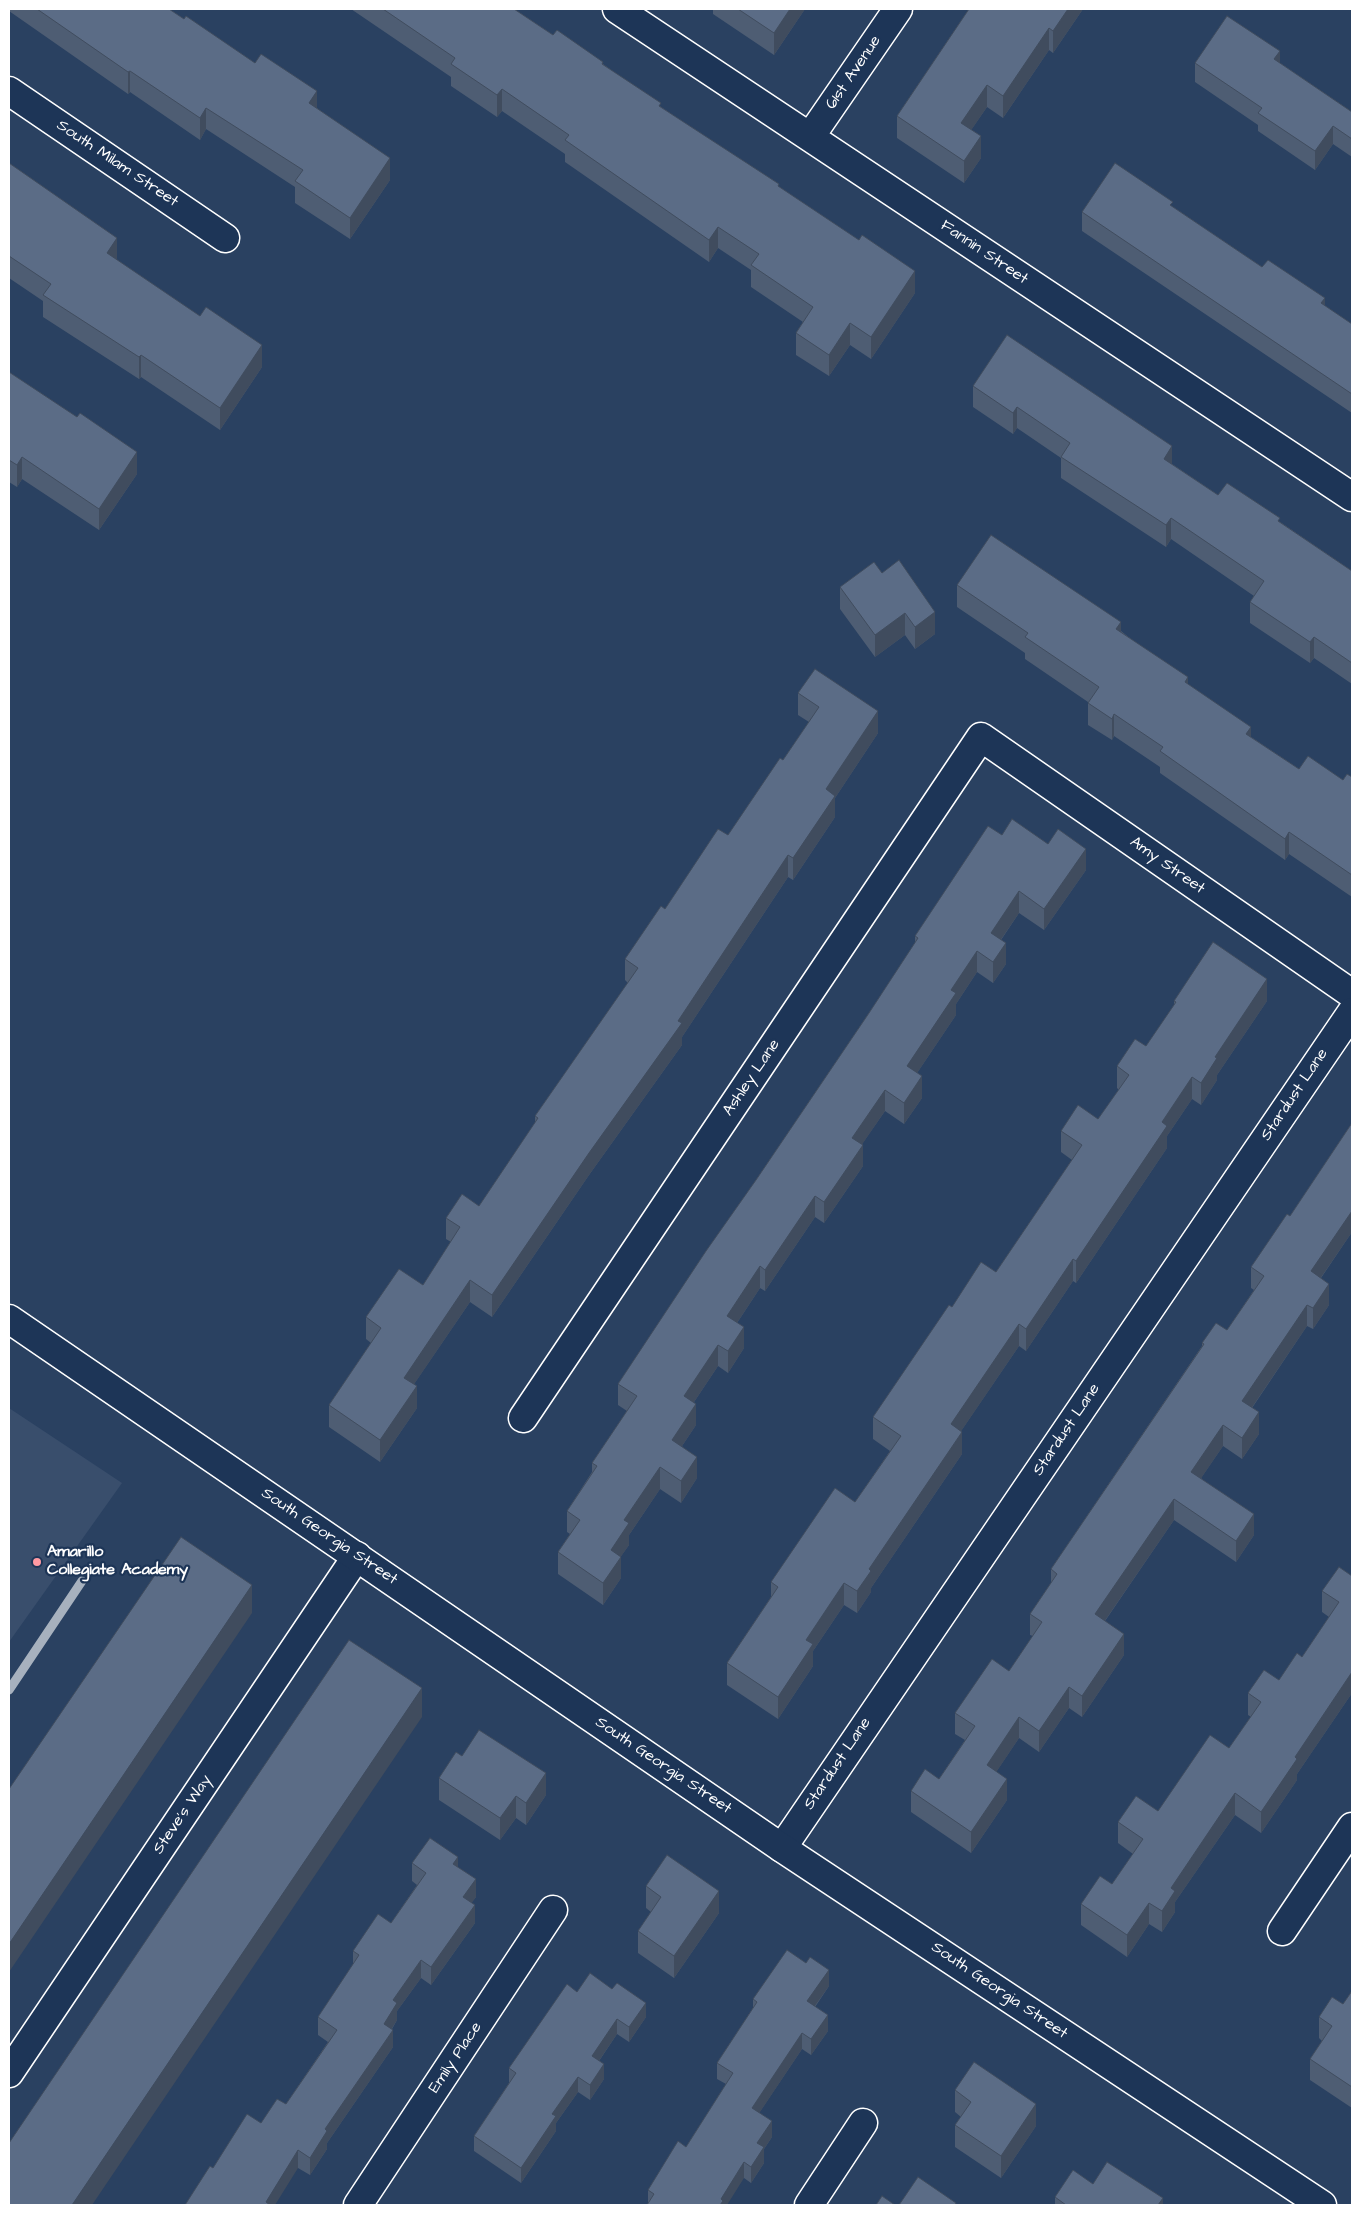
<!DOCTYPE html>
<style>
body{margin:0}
#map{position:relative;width:1361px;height:2214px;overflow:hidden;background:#2a4161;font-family:"Architects Daughter",sans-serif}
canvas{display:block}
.frame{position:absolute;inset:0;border:10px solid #fff;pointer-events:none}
</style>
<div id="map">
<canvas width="1361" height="2214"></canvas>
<div class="frame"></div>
</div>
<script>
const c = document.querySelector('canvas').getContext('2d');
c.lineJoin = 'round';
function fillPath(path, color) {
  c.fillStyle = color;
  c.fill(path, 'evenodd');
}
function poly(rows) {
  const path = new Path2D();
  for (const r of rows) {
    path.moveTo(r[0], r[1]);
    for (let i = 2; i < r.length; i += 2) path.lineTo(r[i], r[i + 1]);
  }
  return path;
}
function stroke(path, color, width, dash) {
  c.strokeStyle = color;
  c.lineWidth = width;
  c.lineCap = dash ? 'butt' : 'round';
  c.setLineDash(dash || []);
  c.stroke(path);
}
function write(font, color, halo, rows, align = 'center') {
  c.font = font + ' "Architects Daughter",sans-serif';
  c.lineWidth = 4.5;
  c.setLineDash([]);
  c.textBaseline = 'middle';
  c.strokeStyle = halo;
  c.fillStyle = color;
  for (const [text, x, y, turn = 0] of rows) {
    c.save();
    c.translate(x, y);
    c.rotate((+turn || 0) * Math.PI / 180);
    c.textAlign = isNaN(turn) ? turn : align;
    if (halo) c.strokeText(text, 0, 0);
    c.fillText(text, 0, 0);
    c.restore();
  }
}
fillPath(poly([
 [9,1408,122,1483,9,1642]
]), '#394e6c');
stroke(poly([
 [9,1690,82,1581]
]), '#a7b1be', 9);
const minor = poly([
 [9,91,225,238],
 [523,1418,981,737,1352,994],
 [1282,1931,1352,1827],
 [9,2073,357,1556],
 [358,2205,553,1910],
 [809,2205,863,2123]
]);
const tertiary = poly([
 [617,9,1352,497],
 [810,137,898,9],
 [782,1848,1352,1012]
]);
const secondary = poly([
 [9,1319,782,1848,1322,2205]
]);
stroke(minor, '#fff', 31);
stroke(tertiary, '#fff', 31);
stroke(secondary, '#fff', 31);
stroke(minor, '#1d3557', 28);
stroke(tertiary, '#1d3557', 28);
stroke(secondary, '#1d3557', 28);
fillPath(poly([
 [9,9,169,9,317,108,390,180,350,239,295,203,295,187,206,129,200,140,130,92,128,94,9,11],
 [351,9,514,9,553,35,603,64,661,107,779,187,915,293,871,359,850,345,829,376,796,355,796,333,803,322,751,287,751,270,718,248,709,262,565,162,565,154,502,111,497,117,451,86,451,77],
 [713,9,805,9,774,55,713,14],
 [969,9,1083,9,1053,53,1049,50,1003,118,987,107,971,130,981,158,964,183,897,138,897,116],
 [1195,63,1280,63,1352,112,1352,157,1333,144,1315,170,1258,131,1258,125,1195,82],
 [9,163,117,260,262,367,220,430,141,377,139,379,43,317,43,301,9,278],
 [1173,207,1262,267,1325,306,1352,324,1352,413,1082,231,1082,212],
 [9,372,137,474,99,530,22,479,17,487,9,482],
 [973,386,1172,464,1218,495,1280,522,1352,571,1352,684,1314,658,1310,663,1250,623,1250,602,1254,596,1171,539,1166,547,1061,478,1061,458,1017,428,1013,434,973,407],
 [882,573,935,634,915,649,905,635,875,657,840,609,840,587],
 [957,585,1121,631,1188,685,1251,737,1299,769,1343,780,1352,777,1352,897,1289,854,1285,860,1160,773,1160,767,1114,736,1112,740,1088,725,1088,702,1025,659,1025,653,957,607],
 [798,693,878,733,835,798,835,817,793,880,788,877,682,1037,682,1045,589,1175,492,1317,470,1302,414,1384,417,1408,380,1462,329,1427,329,1405,371,1343,366,1339,366,1317,423,1285,451,1242,446,1239,446,1218,479,1206,535,1123,535,1116,628,983,625,980,625,959,665,909,728,835,783,760,809,722,798,715],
 [1002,835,1086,870,1044,930,1019,913,1001,940,1006,964,993,983,977,972,956,1004,956,1015,917,1073,922,1098,904,1124,885,1111,862,1144,863,1166,824,1223,815,1217,765,1291,760,1288,737,1323,744,1348,728,1373,718,1366,694,1402,696,1425,682,1446,697,1478,681,1503,660,1489,629,1535,629,1545,621,1556,621,1578,603,1605,558,1574,558,1552,570,1534,567,1532,567,1511,592,1472,592,1463,627,1411,618,1405,618,1384,869,1013,915,944,915,936],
 [1174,1001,1267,1001,1217,1075,1217,1080,1201,1105,1192,1099,1167,1136,1167,1148,1076,1283,1073,1281,1026,1351,1019,1346,961,1431,962,1454,871,1588,871,1592,857,1613,844,1605,813,1651,813,1666,778,1719,727,1685,727,1663,771,1597,771,1582,855,1502,890,1451,873,1439,873,1417,952,1307,996,1272,1072,1160,1061,1152,1061,1131,1098,1119,1119,1090,1117,1088,1117,1066,1146,1046,1174,1006],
 [1352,1123,1352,1232,1321,1278,1329,1305,1313,1329,1307,1326,1252,1408,1259,1434,1242,1459,1223,1446,1201,1478,1254,1535,1236,1562,1174,1520,1105,1621,1124,1655,1082,1717,1069,1708,1039,1752,1019,1738,996,1772,1007,1800,971,1853,911,1812,911,1791,939,1779,965,1740,955,1734,955,1713,1009,1671,1033,1636,1030,1635,1030,1614,1051,1583,1051,1569,1202,1346,1202,1343,1227,1330,1254,1290,1251,1288,1251,1267,1290,1216],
 [1352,1576,1352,1693,1297,1774,1297,1780,1261,1833,1235,1815,1175,1902,1175,1912,1162,1932,1149,1924,1127,1957,1081,1925,1081,1904,1112,1884,1133,1854,1118,1843,1118,1822,1158,1811,1229,1748,1251,1717,1248,1715,1248,1693,1279,1680,1302,1657,1329,1617,1322,1612,1322,1591],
 [462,1756,546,1795,526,1825,516,1818,500,1840,439,1800,439,1778],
 [412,1863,458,1867,476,1897,471,1903,475,1923,431,1985,421,1978,397,2011,397,2020,392,2029,393,2047,327,2143,327,2149,310,2175,298,2168,213,2168,261,2123,286,2104,328,2042,318,2035,318,2017,353,1965,353,1951,391,1923,417,1885,412,1881],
 [646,1886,719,1913,674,1978,638,1953,638,1931,651,1912,646,1908],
 [829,1986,815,2007,828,2031,811,2055,802,2049,759,2113,772,2137,764,2149,764,2163,751,2183,744,2178,648,2204,648,2190,686,2147,726,2084,717,2079,717,2063,753,2008,753,1999],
 [1352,1991,1352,2108,1310,2080,1310,2059,1322,2041,1319,2038,1319,2017,1343,2004],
 [577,1992,646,2017,629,2042,617,2034,599,2061,604,2079,590,2100,578,2092,556,2123,556,2131,521,2183,474,2151,474,2136,509,2083,509,2068],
 [955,2090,1036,2126,1001,2178,955,2147,955,2125,961,2117,955,2112],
 [1093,2184,1163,2205,1055,2205,1055,2197]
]), '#4e5d73');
fillPath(poly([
 [790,9,805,9,774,55,774,33],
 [1068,9,1083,9,1053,53,1053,31],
 [1049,28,1049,50,1003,118,1003,96],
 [1280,51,1280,70,1274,59],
 [130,71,130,92,128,94,128,72],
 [987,85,987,107,961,145,961,123],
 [502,89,502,111,497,117,497,95],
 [317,91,317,113,309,103],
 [206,108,206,129,200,140,200,118],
 [1333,126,1333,144,1315,170,1315,151],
 [981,136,981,158,964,183,964,161],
 [390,158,390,180,350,239,350,218],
 [718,227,718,248,709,262,709,240],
 [117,238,117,260,107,253],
 [915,271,915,293,871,359,871,337],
 [1325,298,1325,317,1321,303],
 [850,323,850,345,829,376,829,355],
 [262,345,262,367,220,430,220,408],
 [141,355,141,377,139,379,139,357],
 [1017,407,1017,428,1013,434,1013,413],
 [1172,446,1172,467,1164,459],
 [137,452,137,474,99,530,99,509],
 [22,457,22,479,17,487,17,465],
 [1171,518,1171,539,1166,547,1166,525],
 [935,612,935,634,915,649,915,627],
 [905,613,905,635,875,657,875,635],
 [1121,622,1121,644,1116,629],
 [1314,637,1314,658,1310,663,1310,642],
 [1188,677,1188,699,1185,682],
 [878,711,878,733,835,798,835,817,793,880,793,858,826,789],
 [1114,714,1114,736,1112,740,1112,719],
 [1251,727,1251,749,1246,734],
 [1289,832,1289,854,1285,860,1285,839],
 [1086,849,1086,870,1044,930,1044,909],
 [788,855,788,877,682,1037,682,1045,589,1175,492,1317,492,1295,678,1021],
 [1019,891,1019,913,991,954,991,933],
 [1006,943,1006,964,993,983,993,962],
 [977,951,977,972,956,1004,956,1015,907,1088,907,1066,951,990],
 [1267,979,1267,1001,1217,1075,1217,1080,1201,1105,1201,1083,1215,1057],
 [922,1076,922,1098,904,1124,904,1103],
 [1192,1077,1192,1099,1167,1136,1167,1148,1076,1283,1076,1261,1162,1122],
 [885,1090,885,1111,852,1159,852,1138],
 [863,1145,863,1166,824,1223,824,1202],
 [815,1196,815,1217,765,1291,765,1270],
 [1352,1211,1352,1232,1311,1292,1311,1271],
 [1073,1259,1073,1281,1026,1351,1026,1329],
 [760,1266,760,1288,727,1338,727,1316],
 [470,1280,470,1302,404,1399,404,1378],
 [1329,1284,1329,1305,1313,1329,1313,1308],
 [1307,1305,1307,1326,1242,1422,1242,1401],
 [1019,1324,1019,1346,951,1446,951,1424],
 [744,1327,744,1348,728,1373,728,1351],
 [718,1345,718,1366,684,1417,684,1396],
 [417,1386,417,1408,380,1462,380,1440],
 [696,1404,696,1425,672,1461,672,1440],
 [1259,1412,1259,1434,1242,1459,1242,1438],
 [1223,1425,1223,1446,1191,1493,1191,1472],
 [962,1432,962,1454,871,1588,871,1592,857,1613,857,1591,869,1569],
 [697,1457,697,1478,681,1503,681,1481],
 [660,1467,660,1489,629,1535,629,1545,611,1571,611,1550,624,1520],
 [1174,1499,1174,1520,1095,1635,1095,1614],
 [1254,1514,1254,1535,1236,1562,1236,1541],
 [621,1557,621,1578,603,1605,603,1583],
 [844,1583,844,1605,813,1651,813,1666,778,1719,778,1697,806,1640],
 [252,1585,252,1613,9,1972,9,1944],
 [1124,1634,1124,1655,1082,1717,1082,1696],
 [1352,1672,1352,1693,1297,1774,1297,1780,1261,1833,1261,1812,1295,1757],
 [1069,1687,1069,1708,1039,1752,1039,1731],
 [422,1688,422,1717,92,2205,72,2205],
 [1019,1717,1019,1738,987,1786,987,1765],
 [546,1773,546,1795,526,1825,526,1803],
 [1007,1779,1007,1800,971,1853,971,1832],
 [1235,1793,1235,1815,1175,1902,1175,1912,1162,1932,1162,1911,1171,1888],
 [516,1796,516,1818,500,1840,500,1818],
 [458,1857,458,1875,453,1864],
 [476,1879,476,1897,463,1915,463,1897],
 [719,1891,719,1913,674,1978,674,1956],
 [1149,1903,1149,1924,1127,1957,1127,1935],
 [475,1905,475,1923,431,1985,431,1967],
 [421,1960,421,1978,397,2011,397,2020,384,2041,384,2024,393,2000],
 [829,1970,829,1986,807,2017,807,2001],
 [646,2003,646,2017,629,2042,629,2027],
 [828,2015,828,2031,811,2055,811,2039],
 [617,2019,617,2034,592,2071,592,2056],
 [393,2030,393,2047,327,2143,327,2149,310,2175,310,2158,325,2129],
 [802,2033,802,2049,752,2124,752,2108],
 [604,2064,604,2079,590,2100,590,2085],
 [578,2077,578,2092,556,2123,556,2131,521,2183,521,2168,552,2114],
 [1036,2104,1036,2126,1001,2178,1001,2156],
 [772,2121,772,2137,764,2149,764,2163,751,2183,751,2167,757,2143],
 [298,2150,298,2168,275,2205,266,2205,266,2202],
 [744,2162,744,2178,727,2205,720,2205,721,2199],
 [1163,2198,1163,2205,1158,2205]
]), '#404c5e');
const building = poly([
 [37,9,169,9,184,19,186,16,255,63,261,54,317,91,309,103,390,158,350,218,295,181,303,170,206,108,200,118,130,71,128,72,37,9],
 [383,9,514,9,553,35,557,30,603,62,602,64,661,103,659,106,779,184,778,186,859,240,862,235,915,271,871,337,850,323,829,355,796,333,813,307,751,265,759,254,718,227,709,240,565,140,569,135,502,89,497,95,451,64,455,58,383,9],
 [738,9,790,9,774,33,738,9],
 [969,9,1068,9,1053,31,1049,28,1003,96,987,85,961,123,981,136,964,161,897,116,969,9],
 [1227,16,1280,51,1274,59,1352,112,1352,139,1333,126,1315,151,1258,113,1262,108,1195,63,1227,16],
 [9,163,117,238,107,253,200,316,206,307,262,345,220,408,141,355,139,357,43,295,51,284,9,256,9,163],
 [1115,163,1173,202,1170,205,1262,267,1268,260,1325,298,1321,303,1352,324,1352,394,1082,212,1115,163],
 [1007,335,1172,446,1164,459,1218,495,1227,483,1280,518,1278,521,1352,571,1352,663,1314,637,1310,642,1250,602,1264,581,1171,518,1166,525,1061,457,1070,443,1017,407,1013,413,973,386,1007,335],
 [9,372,77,417,80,413,137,452,99,509,22,457,17,465,9,460,9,372],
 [991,535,1121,622,1116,629,1188,677,1185,682,1251,727,1246,734,1299,769,1308,756,1343,780,1347,774,1352,777,1352,875,1289,832,1285,839,1160,751,1163,747,1114,714,1112,719,1088,703,1099,687,1025,637,1028,633,957,585,991,535],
 [899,560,935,612,915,627,905,613,875,635,840,587,874,562,882,573,899,560],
 [815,669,878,711,826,789,835,796,793,858,788,855,678,1021,682,1023,589,1153,492,1295,470,1280,404,1378,417,1386,380,1440,329,1405,381,1328,366,1317,399,1269,423,1285,460,1227,446,1218,462,1194,479,1206,538,1118,535,1116,638,968,625,959,661,906,665,909,718,829,728,835,780,758,783,760,819,707,798,693,815,669],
 [1012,819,1048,844,1058,829,1086,849,1044,909,1019,891,991,933,1006,943,993,962,977,951,951,990,956,993,907,1066,922,1076,904,1103,885,1090,852,1138,863,1145,824,1202,815,1196,765,1270,760,1266,727,1316,744,1327,728,1351,718,1345,684,1396,696,1404,672,1440,697,1457,681,1481,660,1467,624,1520,629,1523,611,1550,621,1557,603,1583,558,1552,580,1520,567,1511,597,1466,592,1463,637,1396,618,1384,706,1251,756,1180,869,1013,918,938,915,936,988,826,1002,835,1012,819],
 [1213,942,1267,979,1215,1057,1217,1058,1201,1083,1192,1077,1162,1122,1167,1126,1076,1261,1073,1259,1026,1329,1019,1324,951,1424,962,1432,869,1569,871,1571,857,1591,844,1583,806,1640,813,1644,778,1697,727,1663,778,1587,771,1582,835,1488,855,1502,901,1436,873,1417,949,1305,952,1307,981,1262,996,1272,1082,1145,1061,1131,1078,1105,1098,1119,1129,1075,1117,1066,1135,1039,1146,1046,1176,1002,1174,1001,1213,942],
 [1352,1123,1352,1211,1311,1271,1329,1284,1313,1308,1307,1305,1242,1401,1259,1412,1242,1438,1223,1425,1191,1472,1254,1514,1236,1541,1174,1499,1095,1614,1124,1634,1082,1696,1069,1687,1039,1731,1019,1717,987,1765,1007,1779,971,1832,911,1791,925,1769,939,1779,975,1726,955,1713,992,1659,1009,1671,1042,1622,1030,1614,1057,1574,1051,1569,1204,1344,1202,1343,1216,1323,1227,1330,1264,1276,1251,1267,1287,1214,1290,1216,1352,1123],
 [181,1537,252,1585,9,1944,9,1789,181,1537],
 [1339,1567,1352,1576,1352,1672,1295,1757,1297,1759,1261,1812,1235,1793,1171,1888,1175,1891,1162,1911,1149,1903,1127,1935,1081,1904,1100,1876,1112,1884,1143,1839,1118,1822,1136,1796,1158,1811,1210,1735,1229,1748,1261,1702,1248,1693,1264,1670,1279,1680,1297,1653,1302,1657,1339,1602,1322,1591,1339,1567],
 [349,1640,422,1688,72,2205,9,2205,9,2143,349,1640],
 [479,1730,546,1773,526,1803,516,1796,500,1818,439,1778,456,1752,462,1756,479,1730],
 [430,1838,458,1857,453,1864,476,1879,463,1897,475,1905,431,1967,421,1960,393,2000,397,2003,384,2024,393,2030,325,2129,327,2131,310,2158,298,2150,266,2202,270,2205,185,2205,210,2166,213,2168,247,2114,261,2123,277,2099,286,2104,337,2030,318,2017,359,1955,353,1951,378,1914,391,1923,426,1873,412,1863,430,1838],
 [667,1855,719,1891,674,1956,638,1931,661,1897,646,1886,667,1855],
 [787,1950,806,1963,810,1957,829,1970,807,2001,828,2015,811,2039,802,2033,752,2108,772,2121,757,2143,764,2147,751,2167,744,2162,721,2199,723,2201,720,2205,647,2205,654,2194,648,2190,678,2141,686,2147,733,2073,717,2063,757,2002,753,1999,787,1950],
 [590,1973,612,1989,617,1983,646,2003,629,2027,617,2019,592,2056,604,2064,590,2085,578,2077,552,2114,556,2116,521,2168,474,2136,516,2073,509,2068,567,1984,577,1992,590,1973],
 [1352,1991,1352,2087,1310,2059,1332,2026,1319,2017,1332,1997,1343,2004,1352,1991],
 [974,2062,1036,2104,1001,2156,955,2125,971,2102,955,2090,974,2062],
 [1107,2162,1163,2198,1158,2205,1066,2205,1055,2197,1073,2170,1093,2184,1107,2162],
 [918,2177,956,2203,955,2205,899,2205,918,2177],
 [882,2196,895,2205,876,2205,882,2196]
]);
fillPath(building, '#5b6c86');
stroke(building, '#404c5e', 1);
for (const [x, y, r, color] of [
 [37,1562,5,"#ff9aa2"]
]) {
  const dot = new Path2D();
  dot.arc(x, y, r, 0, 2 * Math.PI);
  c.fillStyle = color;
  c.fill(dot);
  stroke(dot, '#1d3557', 2);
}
write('16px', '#fff', '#1d3557', [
 ["61st Avenue",854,73,-56],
 ["South Milam Street",117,164,34],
 ["Fannin Street",984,253,34],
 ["Amy Street",1167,866,35],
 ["Ashley Lane",752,1078,-56],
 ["Stardust Lane",1295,1095,-56],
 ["Stardust Lane",1067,1430,-56],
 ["South Georgia Street",329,1537,34],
 ["Stardust Lane",838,1764,-56],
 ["South Georgia Street",663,1766,34],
 ["Steve's Way",183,1815,-56],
 ["South Georgia Street",999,1991,34],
 ["Emily Place",456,2058,-56]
]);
write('bold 16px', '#fff', '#1d3557', [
 ["Amarillo",47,1553],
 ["Collegiate Academy",47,1571]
], 'left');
</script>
